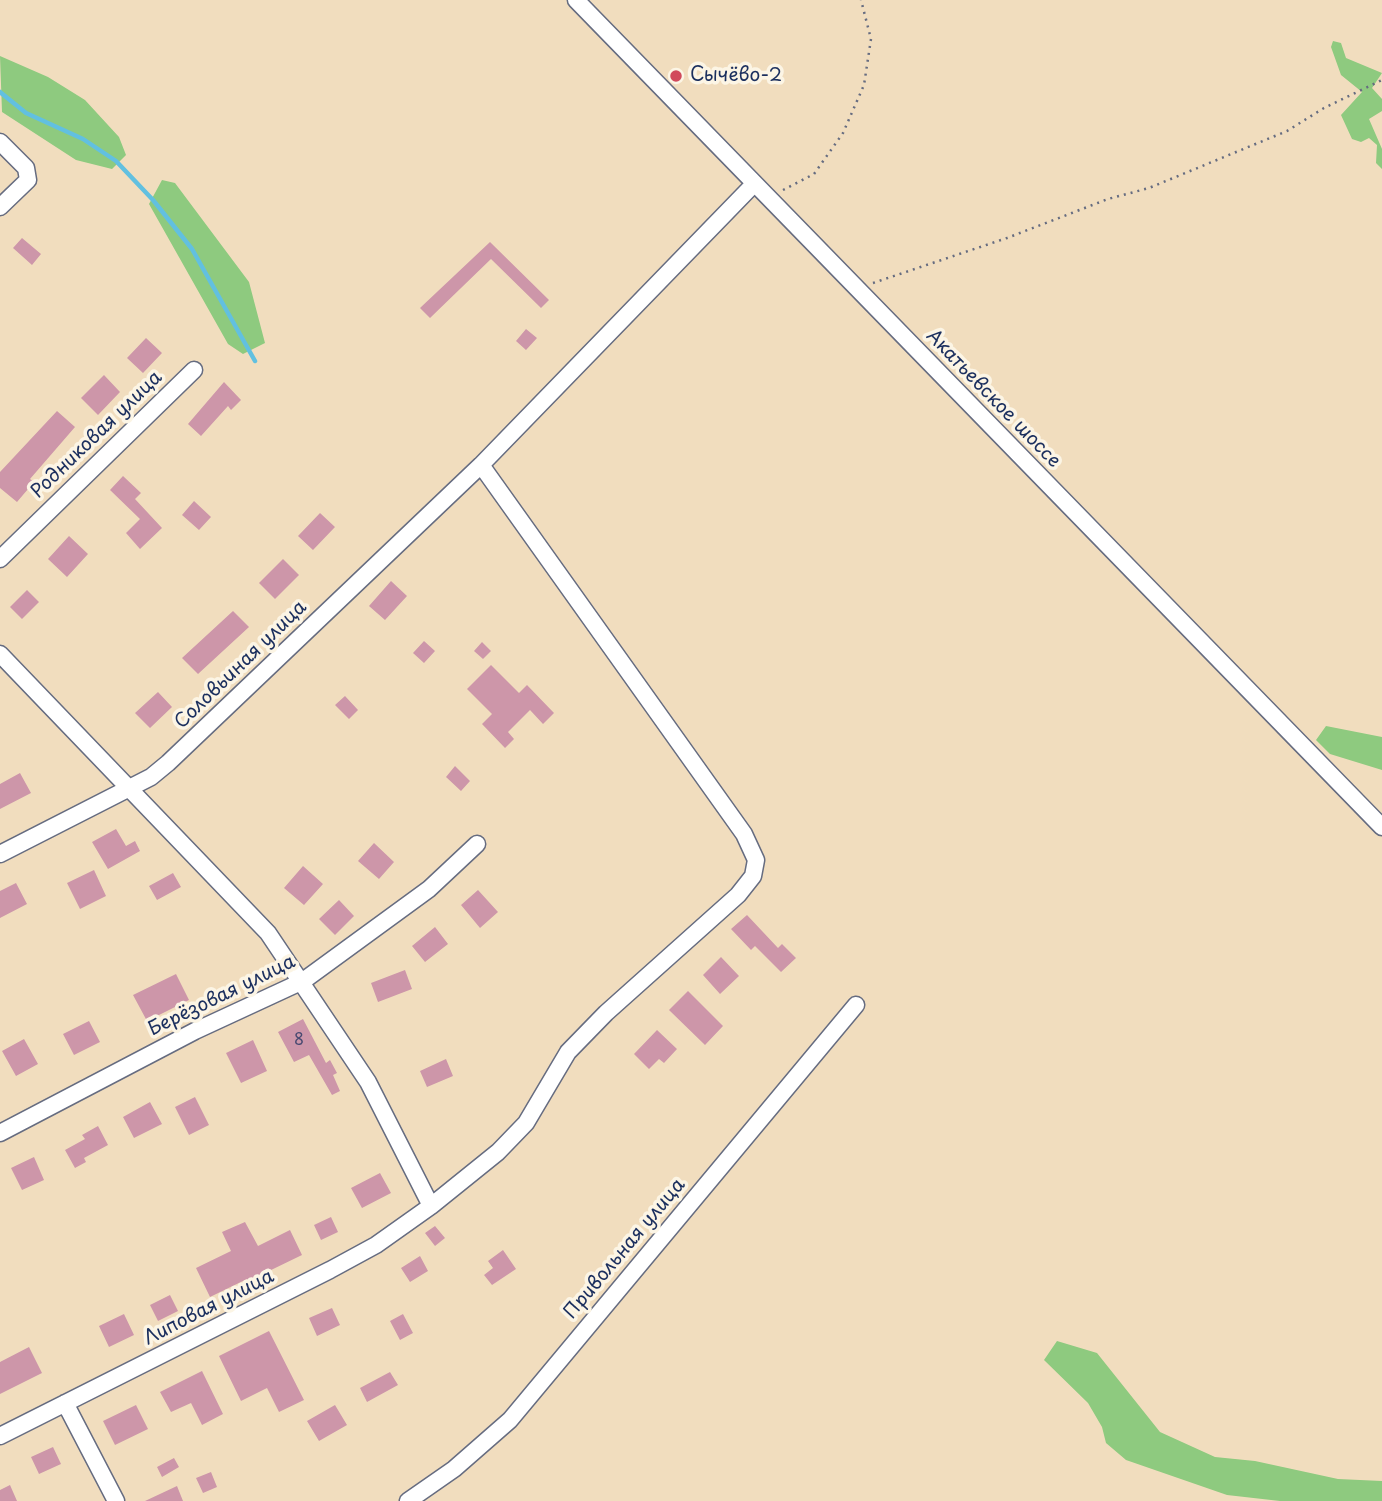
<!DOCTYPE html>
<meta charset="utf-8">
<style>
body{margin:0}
canvas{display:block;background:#f1ddbe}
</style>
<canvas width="1382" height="1501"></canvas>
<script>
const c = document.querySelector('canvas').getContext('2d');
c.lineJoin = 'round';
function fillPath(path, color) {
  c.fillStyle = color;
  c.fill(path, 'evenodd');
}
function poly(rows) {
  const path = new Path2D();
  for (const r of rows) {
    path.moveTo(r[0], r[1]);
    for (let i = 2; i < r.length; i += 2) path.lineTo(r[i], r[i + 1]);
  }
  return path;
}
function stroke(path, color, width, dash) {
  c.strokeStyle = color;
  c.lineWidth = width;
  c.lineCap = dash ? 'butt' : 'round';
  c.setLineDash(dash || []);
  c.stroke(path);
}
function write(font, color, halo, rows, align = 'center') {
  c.font = font + ' "Playpen Sans",sans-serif';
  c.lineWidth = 7;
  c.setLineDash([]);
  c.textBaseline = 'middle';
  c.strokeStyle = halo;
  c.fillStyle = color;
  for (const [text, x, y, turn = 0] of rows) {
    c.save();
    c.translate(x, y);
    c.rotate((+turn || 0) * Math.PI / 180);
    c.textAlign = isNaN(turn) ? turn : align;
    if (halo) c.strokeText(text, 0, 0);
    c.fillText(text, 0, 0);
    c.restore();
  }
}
fillPath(poly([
 [1333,41,1341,43,1346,58,1382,73,1372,88,1382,99,1382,111,1369,119,1382,149,1382,169,1376,163,1377,145,1369,138,1361,142,1352,139,1341,115,1362,92,1341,75,1331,47],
 [0,56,48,77,85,100,119,137,126,155,112,169,76,160,2,112],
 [162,180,175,183,249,282,265,343,243,354,228,344,149,204],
 [1326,726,1382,737,1382,770,1330,754,1316,740],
 [1057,1341,1097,1353,1160,1432,1215,1457,1255,1461,1338,1479,1382,1481,1382,1501,1280,1501,1227,1495,1126,1460,1106,1443,1102,1427,1088,1403,1044,1360]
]), '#8eca7f');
stroke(poly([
 [0,92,26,113,83,139,116,161,153,200,192,249,255,361]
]), '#62c0e0', 4.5);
fillPath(poly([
 [22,238,41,254,32,265,13,248],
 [490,242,549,300,541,308,491,259,430,318,420,308],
 [526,329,537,338,526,350,516,341],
 [146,338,162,353,143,373,127,358],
 [104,375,120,392,98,415,81,398],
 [224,382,241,400,231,410,228,406,201,436,188,424],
 [57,411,75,427,30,479,34,482,17,502,0,488,0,472],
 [123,476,141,493,135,499,162,528,140,549,126,533,140,519,110,490],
 [194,501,211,517,199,530,182,515],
 [320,513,335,527,313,550,298,536],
 [69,536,88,554,67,577,48,559],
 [283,559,299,575,275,599,259,583],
 [391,581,407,596,385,620,369,606],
 [27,590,39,602,22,619,10,607],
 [233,611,249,627,198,674,182,658],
 [424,641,435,651,424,663,413,653],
 [482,642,491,651,483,659,474,651],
 [491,665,519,693,527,685,554,713,543,724,530,710,508,732,514,739,505,748,482,724,492,714,467,689],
 [158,692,172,707,150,728,135,713],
 [345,696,358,710,349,719,335,705],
 [455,766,470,781,461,791,446,777],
 [20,773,31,793,0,809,0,784],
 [116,829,126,846,135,841,140,851,108,869,92,842],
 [374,843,394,862,379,879,358,861],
 [303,866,323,884,304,905,284,888],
 [94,870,106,896,80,909,67,883],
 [173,873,181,887,157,900,149,886],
 [16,883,27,904,0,918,0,891],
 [478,890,498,912,480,928,461,905],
 [339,900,354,916,335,935,319,919],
 [747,915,778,948,782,944,796,958,781,972,755,946,751,950,731,929],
 [435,927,448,944,425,962,412,946],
 [721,957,739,976,720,994,703,975],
 [405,970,412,989,378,1002,371,983],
 [176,974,189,1000,147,1021,133,995],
 [688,991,723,1026,705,1045,669,1010],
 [303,1019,326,1063,330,1060,337,1073,333,1075,340,1091,332,1095,309,1055,294,1062,278,1032],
 [89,1021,100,1042,74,1055,63,1034],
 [657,1030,677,1049,664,1063,659,1059,649,1069,634,1054],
 [24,1039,38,1064,16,1076,2,1051],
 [253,1040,267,1071,241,1083,226,1053],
 [446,1059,453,1076,427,1087,420,1071],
 [195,1097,209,1125,189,1135,175,1107],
 [150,1102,162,1124,134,1138,123,1117],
 [98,1126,108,1145,84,1158,86,1162,75,1168,65,1150,85,1139,82,1135],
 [34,1157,44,1180,22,1190,11,1168],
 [380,1173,391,1193,362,1208,351,1188],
 [331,1217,338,1232,321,1240,314,1225],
 [245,1222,258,1246,290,1230,302,1255,269,1271,272,1277,251,1287,247,1279,210,1297,196,1268,231,1251,222,1232],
 [435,1226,445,1238,435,1246,425,1233],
 [503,1250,516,1269,492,1285,484,1275,493,1268,488,1261],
 [420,1256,428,1271,410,1282,401,1268],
 [170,1295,178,1311,158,1321,150,1305],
 [332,1308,340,1325,317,1336,309,1318],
 [124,1314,134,1335,109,1347,99,1326],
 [403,1314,413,1333,400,1340,390,1321],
 [269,1331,304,1400,279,1412,267,1388,241,1401,219,1356],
 [29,1347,42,1373,0,1394,0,1362],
 [202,1371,223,1414,202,1425,191,1403,171,1412,160,1392],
 [390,1372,398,1385,367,1402,360,1388],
 [136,1405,148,1429,115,1445,103,1421],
 [335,1405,347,1425,319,1441,307,1421],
 [53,1447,61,1464,39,1474,31,1457],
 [174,1458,179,1467,162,1477,157,1467],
 [211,1472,217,1487,203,1493,196,1478],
 [10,1485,17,1501,0,1501,0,1490],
 [177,1486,183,1501,145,1501]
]), '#cd96a9');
const minor = poly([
 [576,0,1382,827],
 [0,142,26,168,28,180,0,207],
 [0,559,194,370],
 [0,654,268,933,368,1082,431,1206],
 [0,854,151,777,168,763,481,465,753,185],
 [0,1133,195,1031,303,981,429,889,477,844],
 [65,1403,116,1501],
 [0,1436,330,1270,376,1245,431,1206,498,1152,526,1123,568,1052,606,1013,738,895,753,876,756,860,744,834,481,465],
 [408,1501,454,1469,510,1420,856,1005]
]);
stroke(minor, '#666c80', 19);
stroke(poly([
 [783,190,814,174,843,133,864,85,871,39,861,0],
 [873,283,1007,238,1108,199,1149,188,1287,131,1324,108,1382,80]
]), '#666c80', 2.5, [2, 5]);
stroke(minor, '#fff', 16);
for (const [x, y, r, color] of [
 [676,76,7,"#d1495b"]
]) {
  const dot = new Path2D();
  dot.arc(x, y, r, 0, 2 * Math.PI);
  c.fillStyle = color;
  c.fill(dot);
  stroke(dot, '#fcf5e5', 2.5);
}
write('16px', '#484971', null, [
 ["8",299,1041]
]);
write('19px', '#1b2f5e', '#fcf5e5', [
 ["Сычёво-2",690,76]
], 'left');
write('19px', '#1b2f5e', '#fcf5e5', [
 ["Акатьевское шоссе",993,399,46],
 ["Родниковая улица",97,435,-44],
 ["Соловьиная улица",241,665,-44],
 ["Берёзовая улица",222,996,-26],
 ["Привольная улица",625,1249,-50],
 ["Липовая улица",209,1308,-27]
]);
</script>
